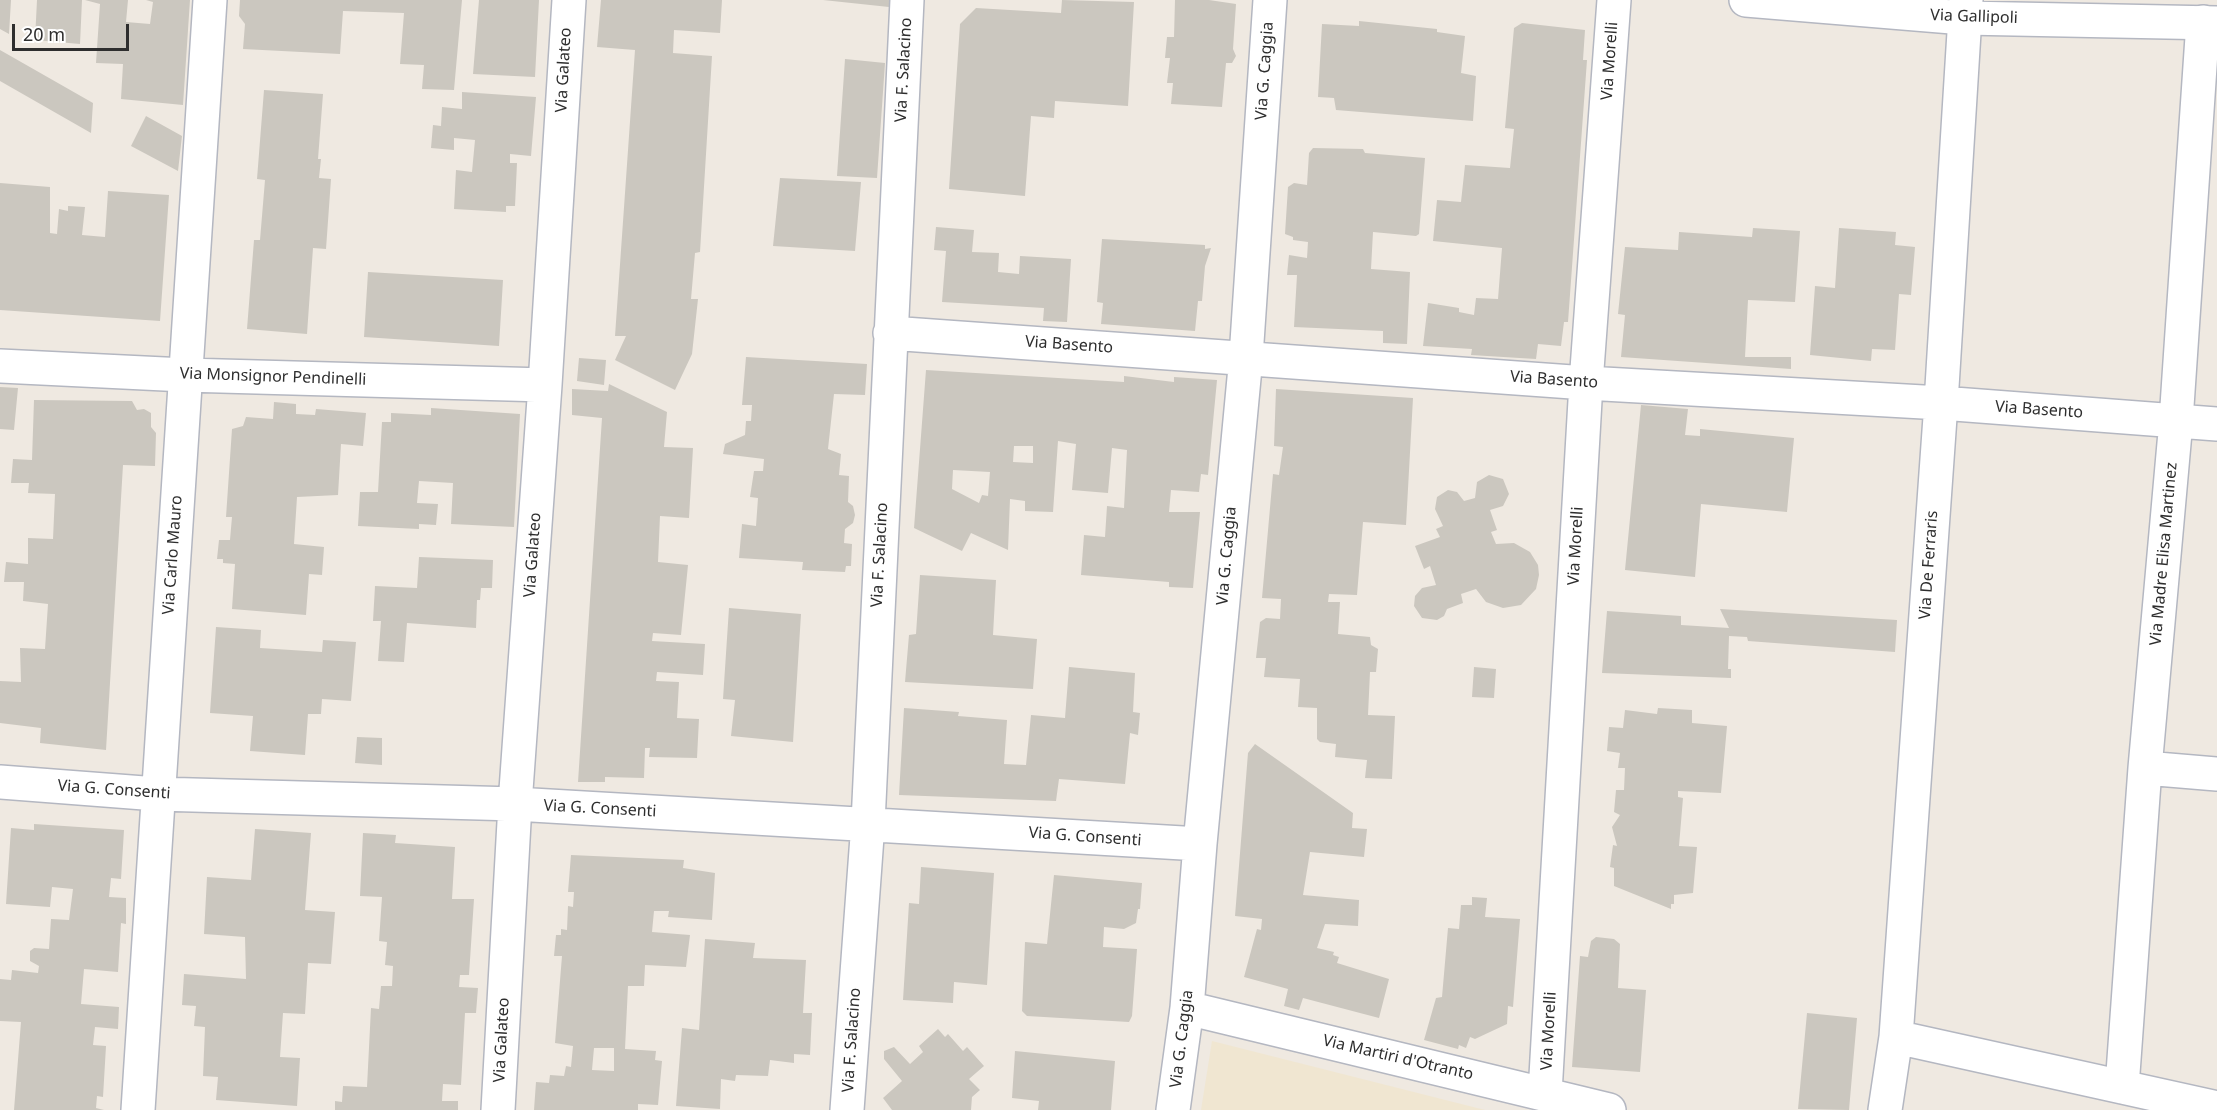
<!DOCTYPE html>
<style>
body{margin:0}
#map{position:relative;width:2217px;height:1110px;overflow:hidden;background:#efe9e1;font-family:"Noto Sans",sans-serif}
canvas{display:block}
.scale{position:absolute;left:12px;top:24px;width:117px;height:27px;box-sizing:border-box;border:3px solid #2e2e2e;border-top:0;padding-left:8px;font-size:18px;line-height:21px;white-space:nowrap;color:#2e2e2e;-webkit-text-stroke:4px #fff;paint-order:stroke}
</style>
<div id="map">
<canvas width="2217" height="1110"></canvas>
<div class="scale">20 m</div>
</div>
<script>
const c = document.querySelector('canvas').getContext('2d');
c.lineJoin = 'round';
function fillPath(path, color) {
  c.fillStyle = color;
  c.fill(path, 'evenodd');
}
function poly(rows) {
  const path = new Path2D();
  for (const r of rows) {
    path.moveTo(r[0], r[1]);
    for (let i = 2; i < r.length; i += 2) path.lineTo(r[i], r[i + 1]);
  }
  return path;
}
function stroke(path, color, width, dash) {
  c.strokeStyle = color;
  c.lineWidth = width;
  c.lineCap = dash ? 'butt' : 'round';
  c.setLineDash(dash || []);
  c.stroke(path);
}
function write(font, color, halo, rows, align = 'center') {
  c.font = font + ' "Noto Sans",sans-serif';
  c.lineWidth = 4.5;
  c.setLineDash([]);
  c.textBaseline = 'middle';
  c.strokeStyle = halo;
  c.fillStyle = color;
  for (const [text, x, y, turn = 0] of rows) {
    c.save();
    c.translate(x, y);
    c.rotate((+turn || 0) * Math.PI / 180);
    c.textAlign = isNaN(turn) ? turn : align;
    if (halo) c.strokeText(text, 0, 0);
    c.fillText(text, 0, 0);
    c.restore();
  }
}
fillPath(poly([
 [1212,1041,1485,1110,1201,1110]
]), '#f0e6d1');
fillPath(poly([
 [0,0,11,0,9,34,0,29],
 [37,0,82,0,80,44,35,40],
 [85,0,128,0,126,22,150,24,153,2,146,0,190,0,183,105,121,99,123,64,96,63,100,4],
 [240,0,462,0,454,90,422,89,424,65,400,64,404,13,343,11,340,54,243,49,245,24,239,16],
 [479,0,539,0,535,77,473,74],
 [601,0,722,0,720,33,674,30,673,53,712,56,700,252,695,253,691,299,698,299,692,354,675,390,615,360,626,336,615,336,635,50,597,47],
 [823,0,890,0,889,7],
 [1062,0,1134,2,1128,106,1055,101,1054,118,1031,116,1025,196,949,189,960,24,976,8,1061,13],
 [1175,0,1209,0,1236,4,1233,49,1236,56,1232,63,1226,63,1222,107,1171,104,1173,83,1167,83,1170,58,1165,58,1167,37,1174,37],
 [1359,21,1437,29,1437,32,1465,36,1461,73,1476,76,1473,121,1336,110,1334,98,1318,97,1322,24,1359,26],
 [1522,23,1585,30,1583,60,1587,60,1568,322,1564,322,1561,346,1538,344,1536,359,1471,355,1472,349,1423,346,1428,303,1459,308,1459,312,1474,315,1476,298,1498,299,1502,248,1433,241,1437,200,1461,202,1465,165,1510,168,1514,129,1505,128,1514,28],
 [0,50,93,103,91,133,0,81],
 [845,59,885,63,877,178,837,176],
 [264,90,323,94,318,159,321,159,319,178,331,179,326,249,313,248,307,334,247,329,254,240,260,240,265,180,257,179],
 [462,92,536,97,531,156,510,154,510,163,517,163,515,206,506,206,506,212,454,209,456,170,472,172,475,140,454,138,454,150,431,148,433,125,441,126,442,107,462,109],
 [146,116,182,136,178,171,131,146],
 [1313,148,1363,149,1365,153,1425,158,1419,234,1416,236,1373,232,1371,269,1410,272,1407,344,1383,343,1383,331,1294,327,1297,275,1287,275,1289,255,1307,258,1308,242,1293,240,1293,237,1285,234,1288,187,1294,183,1307,185,1309,153],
 [780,178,861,182,855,251,773,246],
 [0,183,50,187,50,233,57,234,59,209,68,211,68,206,85,207,82,235,105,237,108,191,169,195,160,321,0,310],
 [936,227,974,230,972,252,999,253,998,272,1019,274,1020,256,1071,259,1067,322,1043,321,1044,308,942,302,946,251,934,250],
 [1753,228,1800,231,1795,302,1748,300,1745,357,1791,357,1791,369,1621,357,1625,315,1618,314,1625,247,1678,250,1679,232,1752,237],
 [1839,228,1896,232,1895,245,1915,247,1911,295,1899,294,1895,350,1872,349,1871,361,1810,355,1815,286,1835,288],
 [1102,239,1205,245,1205,249,1211,248,1205,266,1202,301,1198,301,1195,331,1101,324,1103,303,1097,302],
 [368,272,503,280,499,346,364,337],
 [746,357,867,364,865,395,834,394,828,449,841,454,839,475,849,476,848,502,853,506,855,515,853,523,845,529,844,543,852,544,851,566,846,566,845,572,802,570,803,562,739,558,742,524,756,526,758,498,750,497,754,471,763,471,764,459,723,454,725,444,745,435,746,421,751,421,752,405,742,405],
 [579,358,606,360,604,385,577,381],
 [926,370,1124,382,1124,376,1174,382,1174,377,1217,380,1208,475,1201,474,1199,492,1171,490,1169,512,1200,512,1193,588,1169,587,1169,582,1081,575,1084,535,1105,537,1107,506,1124,508,1127,450,1112,448,1108,493,1072,490,1076,444,1058,441,1053,512,1025,511,1025,501,1010,499,1008,550,971,533,962,551,914,528],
 [1014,446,1033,446,1033,463,1013,462],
 [953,470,990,472,988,496,982,495,979,503,952,489],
 [609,384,667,412,664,447,693,448,689,518,660,516,658,562,688,565,681,635,653,633,652,641,705,644,703,675,657,672,656,681,679,682,677,718,699,719,697,758,649,757,650,748,645,748,644,778,605,777,605,782,578,782,602,418,572,415,572,389,608,391],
 [0,387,18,388,14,430,0,429],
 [1276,389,1413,398,1406,525,1363,522,1357,595,1329,594,1328,602,1340,602,1338,634,1370,637,1371,645,1378,649,1376,672,1370,672,1368,715,1395,716,1392,779,1365,778,1367,760,1335,757,1336,744,1320,742,1317,739,1317,708,1298,707,1300,679,1264,677,1266,658,1256,658,1260,622,1266,618,1280,619,1281,599,1262,598,1273,474,1279,475,1283,447,1274,446],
 [34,400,132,401,137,410,144,409,151,413,151,427,156,433,155,466,123,465,106,750,40,743,41,728,0,723,0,681,21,682,20,648,45,649,48,604,23,601,24,582,4,582,6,562,28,564,28,538,53,539,55,494,28,493,29,483,11,483,13,459,32,460],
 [274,402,296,404,296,414,315,415,316,409,366,413,363,446,341,444,338,495,297,497,294,544,324,547,322,575,309,574,306,615,232,609,235,564,223,563,223,559,217,559,219,540,230,540,232,517,226,517,232,429,243,426,246,417,273,419],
 [1641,405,1688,409,1685,435,1700,436,1700,429,1794,438,1787,512,1701,504,1695,577,1625,570],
 [431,408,520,414,514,527,451,524,453,483,419,481,417,503,438,504,436,525,419,524,419,529,358,526,360,492,378,492,382,422,391,422,391,413,431,415],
 [1489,475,1503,479,1509,494,1503,506,1490,510,1497,530,1491,532,1496,544,1514,543,1530,552,1538,565,1539,575,1536,589,1521,605,1503,608,1486,602,1476,589,1461,594,1463,603,1447,609,1444,616,1437,620,1422,618,1414,606,1415,596,1422,588,1436,585,1430,566,1424,569,1415,546,1440,537,1436,529,1443,526,1435,509,1437,497,1448,490,1457,492,1464,501,1475,498,1477,482],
 [419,557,493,560,492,588,481,588,480,600,477,600,476,628,407,623,404,662,378,661,381,621,373,621,375,586,417,588],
 [920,575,996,580,993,635,1037,639,1033,689,905,682,909,635,916,634],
 [729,608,801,614,793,742,731,736,735,700,723,699],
 [1720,609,1897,620,1895,652,1748,641,1747,637,1729,636,1728,669,1731,669,1731,678,1602,673,1607,611,1681,616,1681,625,1729,628],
 [216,627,261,630,260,648,322,652,323,640,356,642,351,701,322,699,321,714,308,714,305,755,250,751,253,716,210,713],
 [1069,667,1135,673,1133,712,1140,713,1138,735,1130,733,1125,784,1059,779,1056,801,899,795,904,708,959,712,958,716,1007,720,1004,764,1026,765,1031,715,1065,718],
 [1474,667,1496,669,1494,698,1472,697],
 [1658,708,1692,710,1692,723,1727,726,1721,793,1678,791,1678,797,1683,798,1679,846,1697,847,1693,893,1674,895,1674,904,1671,904,1671,909,1614,886,1614,868,1610,867,1613,845,1617,846,1612,827,1620,815,1614,812,1616,790,1624,790,1625,768,1618,768,1620,753,1607,751,1609,727,1623,728,1625,710,1657,714],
 [357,737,382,738,382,765,355,763],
 [1255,744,1353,813,1352,828,1367,829,1364,857,1310,852,1303,895,1359,900,1358,926,1325,924,1317,948,1334,952,1333,955,1339,957,1337,963,1389,979,1379,1018,1303,998,1299,1010,1284,1006,1288,989,1244,977,1257,929,1261,930,1262,919,1235,916,1248,753],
 [34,824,124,830,121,879,111,878,109,897,126,898,126,924,121,923,118,972,84,969,81,1004,119,1007,118,1029,95,1027,93,1045,106,1046,103,1097,97,1096,96,1108,104,1110,14,1110,21,1022,0,1021,0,979,11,980,12,970,38,973,39,966,30,961,30,951,34,948,49,949,51,919,69,920,73,889,52,887,50,907,6,904,11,828,34,830],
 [255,829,311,833,305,910,335,912,331,964,308,963,305,1014,283,1013,280,1057,300,1058,297,1106,216,1100,218,1077,203,1076,205,1027,194,1026,196,1006,182,1005,184,974,246,979,245,937,204,934,207,877,251,880],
 [363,833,396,835,395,843,455,847,452,899,474,899,469,975,460,975,459,987,478,988,476,1013,465,1013,461,1085,443,1084,442,1101,458,1101,458,1110,335,1110,335,1101,342,1102,343,1086,367,1087,371,1008,379,1009,381,986,392,986,393,966,385,965,387,942,379,941,382,897,360,896],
 [571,855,684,860,683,868,715,873,712,920,668,917,669,911,654,911,652,932,690,935,686,967,645,965,644,986,628,986,625,1049,656,1051,655,1060,662,1061,658,1105,638,1104,638,1110,534,1110,536,1082,549,1083,550,1075,564,1076,566,1066,571,1067,573,1046,555,1043,562,956,554,956,556,935,561,935,561,929,567,930,568,906,573,907,574,892,568,892],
 [594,1048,614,1048,614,1071,592,1070],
 [921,867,994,873,987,985,954,982,953,1003,903,1000,909,903,919,904],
 [1054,875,1142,883,1140,909,1138,909,1136,923,1124,929,1104,927,1103,947,1137,949,1132,1016,1129,1022,1027,1016,1022,1011,1025,942,1047,944],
 [1472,897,1487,898,1485,917,1520,919,1513,1007,1508,1006,1507,1024,1475,1039,1470,1037,1466,1048,1459,1045,1458,1049,1424,1040,1436,998,1442,997,1448,928,1459,929,1461,905,1472,905],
 [1596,937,1614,939,1620,944,1618,988,1646,990,1640,1072,1572,1067,1580,956,1588,957,1591,941],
 [705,939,755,943,753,958,806,960,803,1013,812,1013,810,1055,794,1054,794,1063,770,1060,768,1076,736,1075,735,1081,721,1079,720,1109,676,1106,682,1028,699,1030],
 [1807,1013,1857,1018,1849,1110,1798,1109],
 [938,1029,945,1037,948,1034,963,1051,967,1047,984,1066,969,1079,980,1090,972,1097,971,1110,892,1110,883,1098,902,1081,884,1059,884,1051,894,1047,910,1064,923,1052,919,1046],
 [1015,1051,1115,1061,1111,1110,1038,1110,1039,1101,1012,1098]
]), '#cbc7bf');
const minor = poly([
 [890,333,1586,383,1941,403,2217,424],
 [0,366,185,375,545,385],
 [2145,768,2217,774],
 [0,782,157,794,515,804,1200,844],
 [1187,1008,1609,1110],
 [1896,1037,2217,1108],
 [2122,1087,2145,768,2176,421,2203,22],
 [1545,1093,1586,383,1614,0],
 [138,1110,210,0],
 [498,1110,515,804,545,385,569,0],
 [847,1110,868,823,907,0],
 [1173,1110,1187,1008,1200,844,1246,357,1270,0],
 [1885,1110,1896,1037,1941,403,1966,0]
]);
const secondary = poly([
 [1746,0,1964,18,2217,23]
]);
stroke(minor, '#b4b7c1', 36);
stroke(secondary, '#b4b7c1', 36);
stroke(minor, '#fff', 33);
stroke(secondary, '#fff', 33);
write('16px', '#2e2e2e', '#fff', [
 ["Via Gallipoli",1974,17,2],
 ["Via Morelli",1610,61,-86],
 ["Via Galateo",564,70,-87],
 ["Via F. Salacino",904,70,-87],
 ["Via G. Caggia",1265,71,-86],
 ["Via Basento",1069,345,4],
 ["Via Monsignor Pendinelli",273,377,2],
 ["Via Basento",1554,380,4],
 ["Via Basento",2039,410,4],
 ["Via Morelli",1576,546,-87],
 ["Via Madre Elisa Martinez",2164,554,-85],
 ["Via Carlo Mauro",173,555,-86],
 ["Via Galateo",533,555,-86],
 ["Via F. Salacino",880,555,-87],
 ["Via G. Caggia",1227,556,-85],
 ["Via De Ferraris",1929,565,-86],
 ["Via G. Consenti",114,790,4],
 ["Via G. Consenti",600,809,3],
 ["Via G. Consenti",1085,837,4],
 ["Via Morelli",1549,1031,-87],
 ["Via G. Caggia",1182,1039,-83],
 ["Via Galateo",502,1040,-87],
 ["Via F. Salacino",852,1040,-86],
 ["Via Martiri d'Otranto",1398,1058,13]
]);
</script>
